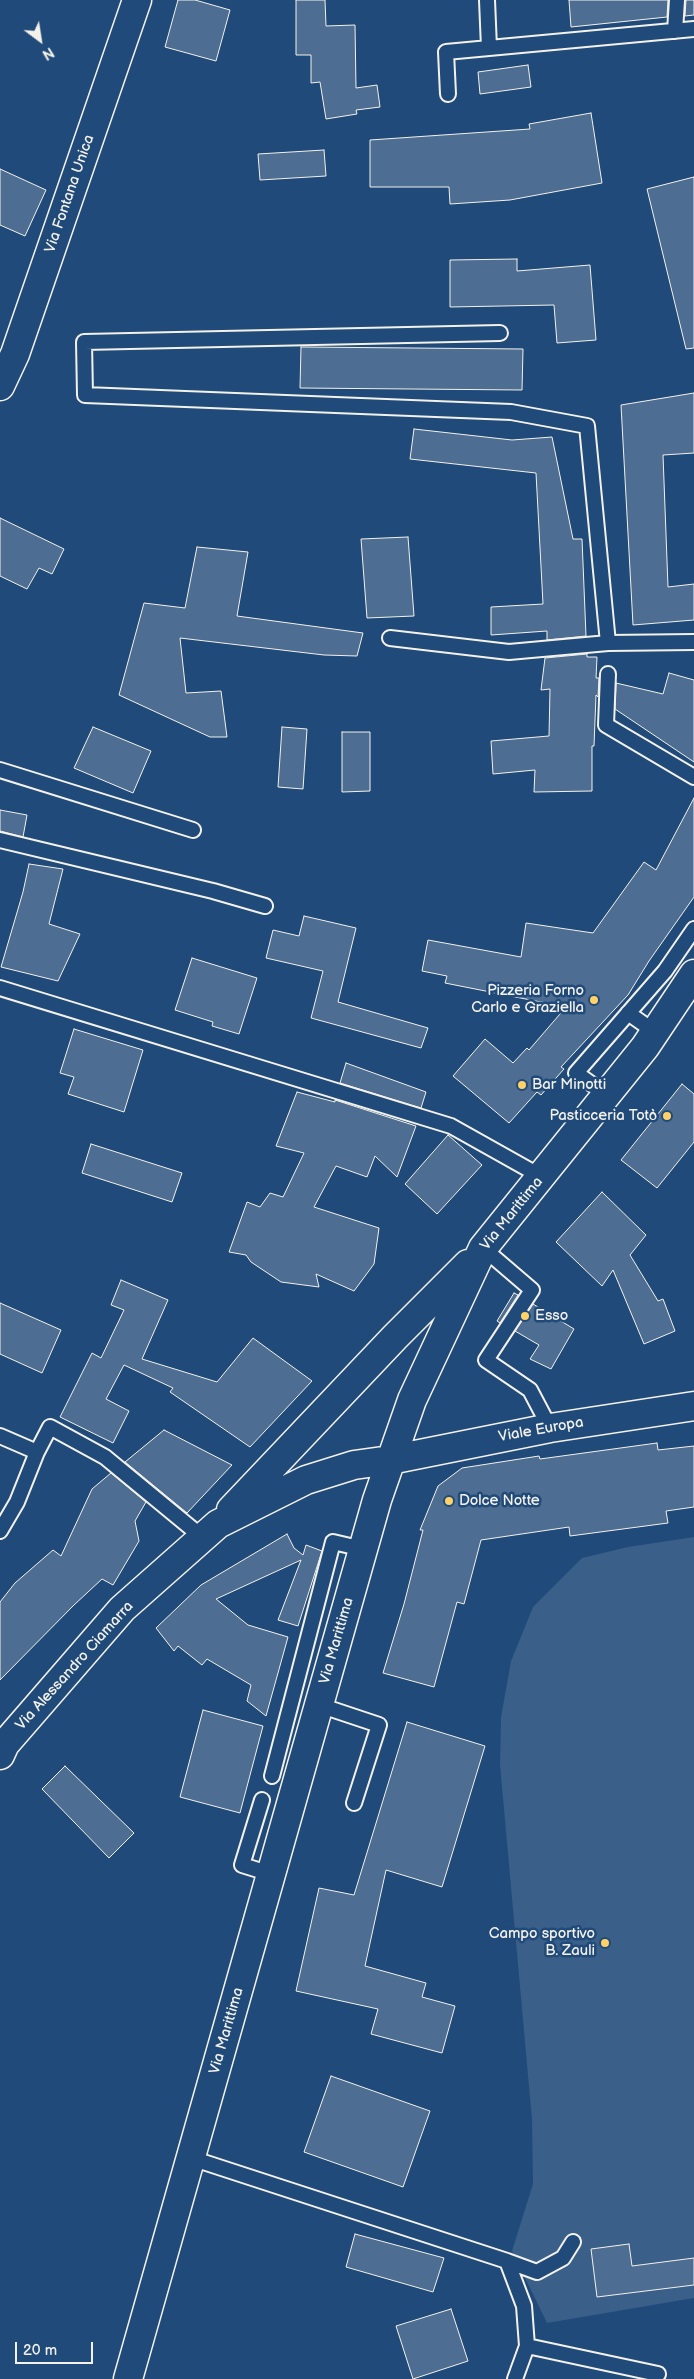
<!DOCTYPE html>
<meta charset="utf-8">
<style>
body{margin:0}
#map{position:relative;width:694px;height:2379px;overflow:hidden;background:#1f4a7a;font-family:"Balsamiq Sans",sans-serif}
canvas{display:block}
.north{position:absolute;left:15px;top:15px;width:50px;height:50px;-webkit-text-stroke:4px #1f4a7a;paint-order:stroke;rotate:149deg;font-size:14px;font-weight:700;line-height:20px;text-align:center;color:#f4f1e8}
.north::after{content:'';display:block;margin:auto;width:18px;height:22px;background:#f4f1e8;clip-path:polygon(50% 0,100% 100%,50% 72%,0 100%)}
.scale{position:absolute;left:15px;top:2342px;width:78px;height:22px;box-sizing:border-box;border:2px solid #f4f1e8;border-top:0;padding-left:6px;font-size:15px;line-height:18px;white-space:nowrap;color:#f4f1e8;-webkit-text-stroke:4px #1f4a7a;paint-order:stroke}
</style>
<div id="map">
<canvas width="694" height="2379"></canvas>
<div class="north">N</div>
<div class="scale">20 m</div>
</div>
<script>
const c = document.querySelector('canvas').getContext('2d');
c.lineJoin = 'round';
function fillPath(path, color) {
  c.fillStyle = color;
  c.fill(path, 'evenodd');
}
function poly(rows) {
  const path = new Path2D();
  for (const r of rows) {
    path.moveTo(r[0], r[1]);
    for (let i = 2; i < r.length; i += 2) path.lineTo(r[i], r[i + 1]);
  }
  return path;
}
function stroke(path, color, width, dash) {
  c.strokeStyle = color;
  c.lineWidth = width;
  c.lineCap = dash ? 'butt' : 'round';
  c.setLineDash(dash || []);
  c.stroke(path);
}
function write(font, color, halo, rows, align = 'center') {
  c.font = font + ' "Balsamiq Sans",sans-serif';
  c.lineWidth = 5;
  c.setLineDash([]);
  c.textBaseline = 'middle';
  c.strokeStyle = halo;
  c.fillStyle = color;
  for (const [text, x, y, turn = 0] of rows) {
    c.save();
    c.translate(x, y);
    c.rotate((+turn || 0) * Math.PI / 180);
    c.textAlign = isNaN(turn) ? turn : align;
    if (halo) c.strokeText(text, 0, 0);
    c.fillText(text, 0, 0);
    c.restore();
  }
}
fillPath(poly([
 [694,1537,694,2298,547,2323,512,2251,533,2184,532,2120,500,1765,501,1717,511,1661,533,1607,582,1558,628,1547]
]), '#3a5f88');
const building = poly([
 [178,0,195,0,230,10,216,61,165,47,178,0],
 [296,0,325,0,326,26,355,25,356,88,377,85,380,107,356,110,357,114,326,119,320,82,311,83,311,55,296,55,296,0],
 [569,0,668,0,667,17,571,27,569,0],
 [686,0,694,0,694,15,685,16,686,0],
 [528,65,531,87,480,94,478,72,528,65],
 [591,113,602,183,510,200,450,204,449,187,370,187,370,140,530,129,529,124,591,113],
 [324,150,326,176,260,180,258,154,324,150],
 [0,169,46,190,25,236,0,225,0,169],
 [694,177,694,348,686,349,647,189,694,177],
 [517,259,517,271,590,265,596,340,557,343,554,305,450,307,450,260,517,259],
 [301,347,523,349,522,390,300,388,301,347],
 [694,393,694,453,663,455,668,587,694,584,694,620,633,625,621,405,694,393],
 [414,429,512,440,552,437,573,539,582,539,586,636,547,640,547,631,491,635,491,607,543,604,536,473,410,459,414,429],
 [0,518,64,549,52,574,39,568,27,589,0,576,0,518],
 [408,537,414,616,367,618,361,539,408,537],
 [197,547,248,552,237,616,363,633,357,656,324,655,180,638,186,693,221,691,227,737,210,737,119,695,144,603,185,608,197,547],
 [587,654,587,657,597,657,596,678,599,678,598,697,596,695,594,746,592,746,592,791,534,792,535,770,493,774,491,741,549,736,550,689,541,690,545,658,587,654],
 [669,673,694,680,694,762,615,709,616,683,663,694,669,673],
 [93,727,151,751,133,793,74,768,93,727],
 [282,727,307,729,303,789,278,787,282,727],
 [342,732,370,732,370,791,342,792,342,732],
 [694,798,694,897,649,961,628,995,561,1067,564,1069,541,1095,537,1092,509,1123,453,1076,485,1039,513,1063,527,1048,529,1050,566,1007,445,983,447,976,422,971,428,940,521,957,526,923,593,933,644,862,656,870,694,798],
 [0,810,27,815,23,837,0,831,0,810],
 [29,864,63,869,49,924,80,934,58,981,1,967,23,892,29,864],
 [304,916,356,928,338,1002,428,1028,421,1048,311,1018,323,971,266,958,273,930,299,936,304,916],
 [192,958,257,978,239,1034,212,1026,213,1022,175,1010,192,958],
 [74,1029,143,1050,124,1112,68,1094,74,1077,60,1073,74,1029],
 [346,1063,426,1092,421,1108,340,1083,346,1063],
 [682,1084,694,1094,694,1142,657,1188,621,1160,682,1084],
 [297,1092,335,1102,335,1100,416,1126,397,1177,375,1156,367,1177,336,1166,314,1207,379,1228,374,1264,354,1291,316,1274,319,1287,281,1282,251,1262,246,1255,229,1252,247,1202,260,1207,270,1193,283,1197,304,1153,276,1146,297,1092],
 [448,1135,482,1165,437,1214,405,1184,448,1135],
 [91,1144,182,1173,172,1202,82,1173,91,1144],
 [602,1192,646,1235,630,1255,658,1301,663,1299,675,1331,644,1344,613,1270,602,1286,556,1242,602,1192],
 [121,1280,168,1300,142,1359,217,1382,253,1338,312,1381,250,1447,170,1392,173,1388,124,1365,106,1399,129,1411,113,1443,60,1417,92,1353,101,1358,124,1310,111,1305,121,1280],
 [514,1293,518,1295,500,1323,497,1321,514,1293],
 [0,1303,61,1330,42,1373,0,1354,0,1303],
 [533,1304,574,1329,551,1369,530,1359,539,1345,515,1331,533,1304],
 [164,1430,232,1465,187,1513,125,1462,164,1430],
 [657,1443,658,1450,694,1446,694,1507,666,1511,668,1523,570,1536,569,1527,481,1540,464,1604,457,1602,434,1687,383,1673,404,1604,423,1530,420,1530,438,1486,462,1468,539,1456,540,1459,657,1443],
 [111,1473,146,1502,135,1521,139,1541,113,1585,102,1579,74,1605,0,1680,0,1602,15,1583,53,1550,61,1556,92,1489,111,1473],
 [287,1534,294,1548,303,1555,306,1545,322,1551,298,1626,278,1620,301,1560,216,1599,248,1625,288,1637,266,1716,247,1701,251,1685,207,1659,202,1665,178,1646,174,1651,156,1628,201,1585,287,1534],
 [203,1710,263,1726,240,1813,180,1797,203,1710],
 [407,1722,485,1746,442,1887,386,1870,365,1966,426,1983,422,1997,455,2006,442,2053,371,2034,378,2009,296,1991,319,1888,354,1895,407,1722],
 [65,1766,134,1833,109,1858,42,1789,65,1766],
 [331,2076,430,2111,403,2187,304,2152,331,2076],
 [355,2234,444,2258,433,2292,346,2267,355,2234],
 [629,2244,632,2266,694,2258,694,2285,597,2297,591,2249,629,2244],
 [451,2309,468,2361,413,2379,396,2326,451,2309]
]);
fillPath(building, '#4d6e92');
stroke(building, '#f4f1e8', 1);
const lane = poly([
 [487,0,489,48],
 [675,31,677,0],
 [448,94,446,52,694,29],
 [500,333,84,342,85,395,511,412,587,426,608,643],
 [390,638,509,652,608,643,694,642],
 [608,674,606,725,694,777],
 [0,770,193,830],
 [0,840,213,891,265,906],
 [0,988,451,1126,542,1177],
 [628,1013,655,1032],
 [607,1095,576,1073,665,971,694,929],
 [483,1248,532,1290,486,1360,530,1390,550,1428],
 [0,1436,37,1452,50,1427,105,1457,202,1537],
 [0,1531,17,1502,37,1452],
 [319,1705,379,1725,354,1803],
 [272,1776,333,1542,363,1549],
 [262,1800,242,1865,271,1874],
 [191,2158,507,2261,524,2306,527,2346,658,2374],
 [507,2261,537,2272,563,2258,573,2242],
 [515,2379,527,2346]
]);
const secondary = poly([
 [0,386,15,354,137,0],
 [231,1510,395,1337,468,1264],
 [0,1755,5,1744,122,1609,218,1524,306,1480,354,1465,390,1460,550,1428,694,1406],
 [128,2379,377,1500,412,1400,483,1248,645,1047,694,974]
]);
stroke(lane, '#f4f1e8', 18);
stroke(secondary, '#f4f1e8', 31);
stroke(lane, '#1f4a7a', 14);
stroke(secondary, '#1f4a7a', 28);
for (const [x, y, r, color] of [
 [594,1000,5,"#ffd166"],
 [522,1085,5,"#ffd166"],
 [667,1116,5,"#ffd166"],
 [525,1316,5,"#ffd166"],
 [449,1501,5,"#ffd166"],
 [605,1943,5,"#ffd166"]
]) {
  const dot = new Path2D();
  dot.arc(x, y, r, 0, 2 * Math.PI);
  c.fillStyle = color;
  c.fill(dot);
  stroke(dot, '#1f4a7a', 2);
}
write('15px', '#f4f1e8', '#1f4a7a', [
 ["Via Fontana Unica",70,194,-71],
 ["Via Marittima",512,1214,-51],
 ["Viale Europa",541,1430,-10],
 ["Via Marittima",337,1641,-74],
 ["Via Alessandro Ciamarra",75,1666,-48],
 ["Via Marittima",227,2031,-74]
]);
write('15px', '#f4f1e8', '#1f4a7a', [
 ["Pizzeria Forno",584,991],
 ["Carlo e Graziella",584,1008],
 ["Bar Minotti",532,1085,"left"],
 ["Pasticceria Totò",657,1116],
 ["Esso",535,1316,"left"],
 ["Dolce Notte",459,1501,"left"],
 ["Campo sportivo",595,1934],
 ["B. Zauli",595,1951]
], 'right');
</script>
